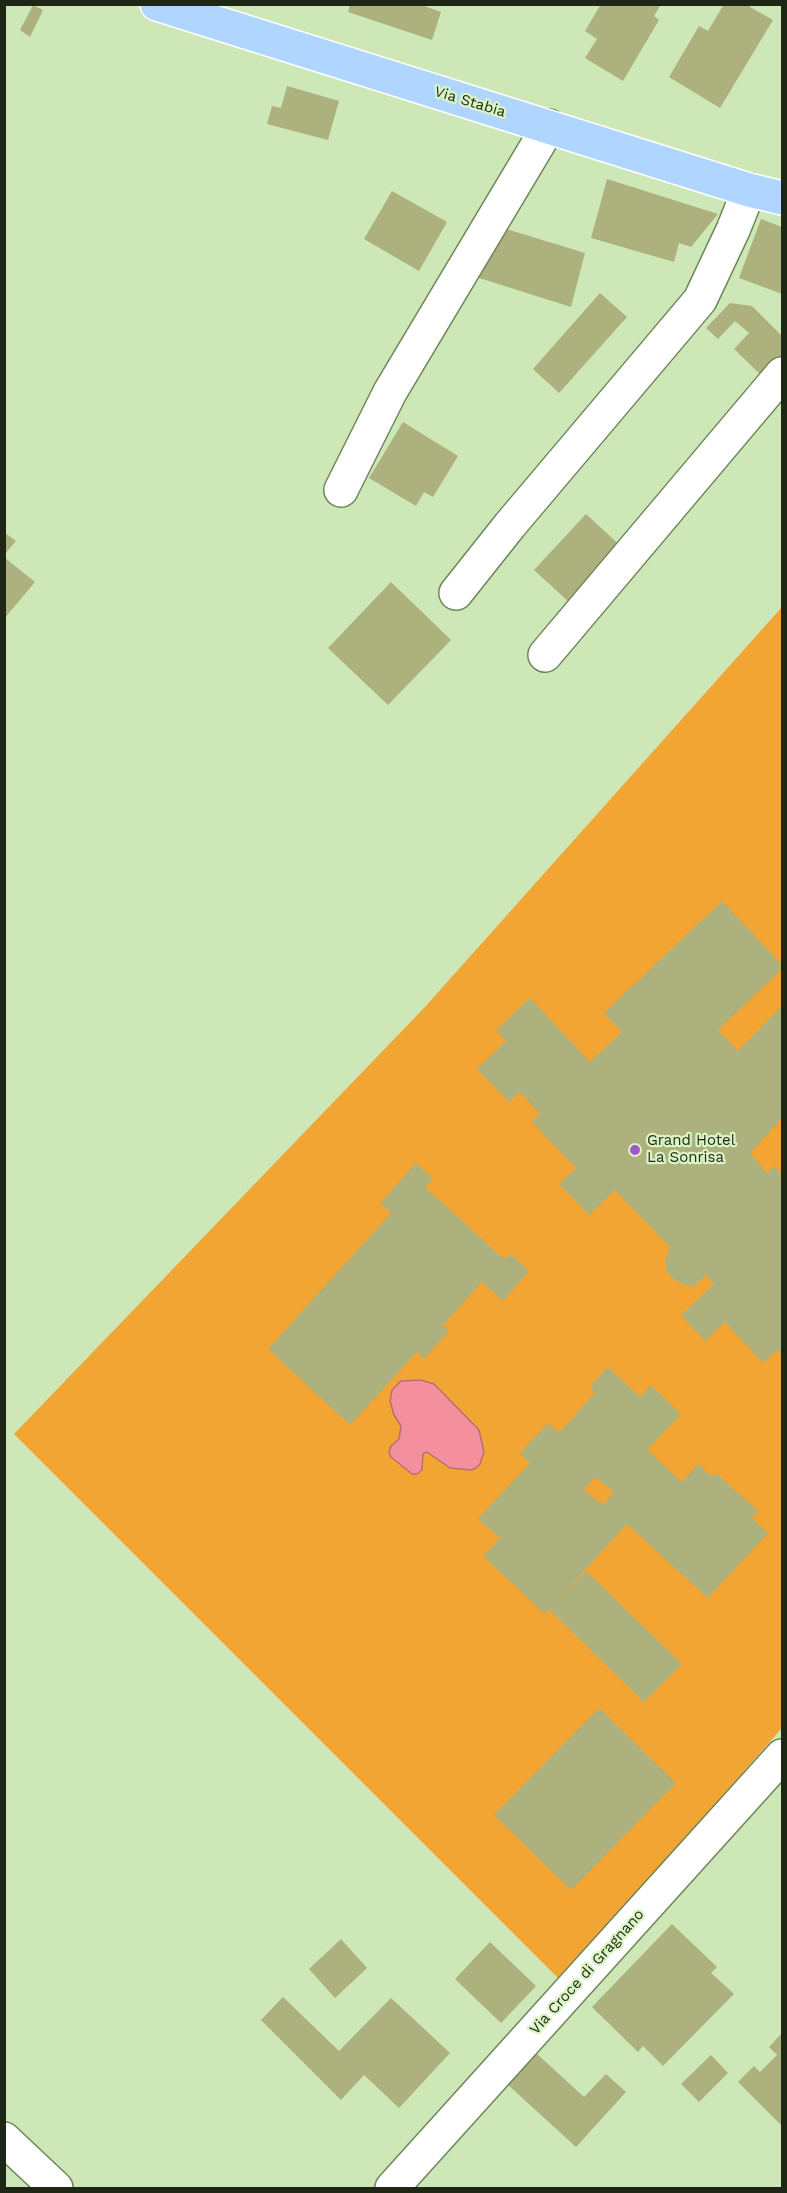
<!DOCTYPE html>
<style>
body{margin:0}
#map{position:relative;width:787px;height:2193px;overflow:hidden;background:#cde7b7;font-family:"Work Sans",sans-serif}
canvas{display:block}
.frame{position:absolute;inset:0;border:6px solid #1e2715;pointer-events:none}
</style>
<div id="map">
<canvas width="787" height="2193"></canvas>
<div class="frame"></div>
</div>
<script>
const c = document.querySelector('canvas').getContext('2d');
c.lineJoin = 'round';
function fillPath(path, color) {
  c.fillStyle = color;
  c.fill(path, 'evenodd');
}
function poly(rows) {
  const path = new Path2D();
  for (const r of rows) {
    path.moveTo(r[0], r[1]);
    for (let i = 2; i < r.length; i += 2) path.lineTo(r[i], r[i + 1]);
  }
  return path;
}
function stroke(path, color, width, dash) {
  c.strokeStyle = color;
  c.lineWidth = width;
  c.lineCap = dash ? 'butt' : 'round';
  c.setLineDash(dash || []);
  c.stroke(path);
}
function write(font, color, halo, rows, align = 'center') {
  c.font = font + ' "Work Sans",sans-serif';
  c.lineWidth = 4.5;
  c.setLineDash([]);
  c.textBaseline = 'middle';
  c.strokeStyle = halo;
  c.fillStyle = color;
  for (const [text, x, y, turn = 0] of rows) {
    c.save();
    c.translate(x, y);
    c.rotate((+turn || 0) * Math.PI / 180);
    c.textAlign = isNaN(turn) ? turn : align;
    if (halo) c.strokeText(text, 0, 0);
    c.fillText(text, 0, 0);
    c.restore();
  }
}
fillPath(poly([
 [782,607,782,1728,560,1980,14,1434,424,1008]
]), '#f3a534');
const water = poly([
 [421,1380,434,1384,479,1430,484,1452,480,1464,476,1468,471,1470,450,1468,427,1452,423,1454,422,1470,417,1474,412,1474,391,1457,389,1452,391,1446,399,1439,401,1426,394,1415,390,1401,392,1390,401,1381,421,1380]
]);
fillPath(water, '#f48f9d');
stroke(water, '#b47074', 1.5);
fillPath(poly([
 [350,4,419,4,441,12,432,40,348,12],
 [601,4,661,4,654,16,659,20,623,81,585,58,597,39,585,31],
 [724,4,751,4,750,7,773,20,720,108,669,77,699,26,708,31],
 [33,5,43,10,30,37,20,30],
 [287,86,339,101,328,140,267,124,272,106,281,108],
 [607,179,718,214,691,247,679,243,674,262,591,238],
 [392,191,447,222,419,271,364,239],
 [761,219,782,227,782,294,739,278],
 [503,228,585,253,571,307,476,277],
 [600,293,627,317,559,393,533,369],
 [730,303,752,306,782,336,782,355,762,376,734,349,749,333,735,321,718,339,706,328],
 [403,422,458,456,433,497,424,492,416,506,369,478],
 [586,514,623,548,571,604,534,570],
 [4,532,16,541,4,555],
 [4,557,35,582,4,619],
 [391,582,451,640,388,705,328,648],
 [722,901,782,965,782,969,718,1030,738,1051,782,1006,782,1118,750,1153,767,1173,775,1166,782,1174,782,1356,777,1350,763,1363,725,1322,705,1341,681,1315,714,1284,706,1275,693,1287,677,1282,667,1272,665,1260,670,1247,615,1190,589,1215,559,1184,576,1168,532,1122,540,1114,520,1092,509,1102,477,1069,506,1041,496,1030,530,998,590,1062,622,1032,604,1013],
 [416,1163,433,1179,425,1187,503,1258,512,1255,529,1271,503,1301,482,1282,443,1325,449,1331,424,1359,417,1352,350,1425,268,1349,391,1213,380,1203],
 [608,1367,640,1397,651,1385,681,1414,647,1450,682,1482,698,1464,712,1477,716,1473,758,1511,752,1518,768,1533,708,1598,627,1524,551,1607,586,1571,682,1664,644,1702,549,1609,545,1614,483,1556,500,1538,478,1519,530,1463,520,1453,548,1423,559,1433,595,1393,590,1387],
 [595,1477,614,1492,603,1505,584,1490],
 [599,1708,676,1783,571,1890,494,1815],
 [672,1924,717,1967,711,1973,734,1994,663,2066,643,2046,638,2052,592,2007],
 [341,1939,367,1968,335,1998,309,1969],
 [490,1942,536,1986,501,2023,455,1979],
 [283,1997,339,2051,391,1998,450,2053,399,2108,364,2075,341,2100,261,2020],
 [782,2033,782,2126,738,2082,754,2066,760,2072,777,2055,769,2047],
 [536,2053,584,2097,606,2074,626,2092,576,2147,507,2084],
 [711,2055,728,2073,699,2102,681,2084]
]), '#adb17e');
const minor = poly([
 [341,490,390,392,549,126],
 [456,593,510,525,700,300,733,230,749,190],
 [545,655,782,374],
 [4,2139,56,2188],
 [392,2188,782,1756]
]);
const major = poly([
 [157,4,749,190,782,198]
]);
stroke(minor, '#6e865a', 36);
stroke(major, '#fff', 36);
stroke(minor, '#fff', 33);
stroke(major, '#b0d6ff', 33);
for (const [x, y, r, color] of [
 [635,1150,6,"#a057ca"]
]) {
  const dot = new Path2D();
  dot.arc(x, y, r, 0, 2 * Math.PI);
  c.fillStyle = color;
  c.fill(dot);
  stroke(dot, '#daf4c4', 2);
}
write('15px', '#1e2715', '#daf4c4', [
 ["Via Stabia",470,102,17],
 ["Via Croce di Gragnano",587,1972,-48]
]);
write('15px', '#1e2715', '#daf4c4', [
 ["Grand Hotel",647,1141],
 ["La Sonrisa",647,1158]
], 'left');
</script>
